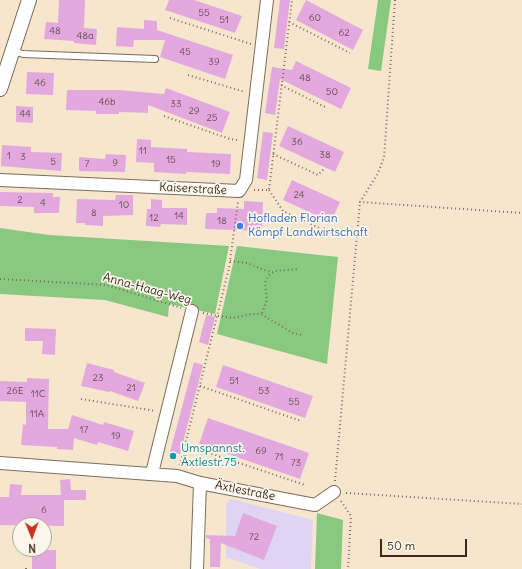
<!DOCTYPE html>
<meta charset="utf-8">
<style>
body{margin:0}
#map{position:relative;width:522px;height:569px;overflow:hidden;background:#f6e6ce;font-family:Delius,sans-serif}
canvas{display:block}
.north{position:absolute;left:12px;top:517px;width:40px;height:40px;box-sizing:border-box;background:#fbf7ec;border:1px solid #aea59a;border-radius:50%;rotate:179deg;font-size:11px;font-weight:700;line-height:16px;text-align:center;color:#3b2a1e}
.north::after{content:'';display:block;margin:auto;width:14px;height:18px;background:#c8321e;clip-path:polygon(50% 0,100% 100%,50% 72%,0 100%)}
.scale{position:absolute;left:380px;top:539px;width:87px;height:18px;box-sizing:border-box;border:2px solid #3b2a1e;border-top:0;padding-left:5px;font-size:12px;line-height:14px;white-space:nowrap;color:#3b2a1e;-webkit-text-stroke:3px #fbf7ec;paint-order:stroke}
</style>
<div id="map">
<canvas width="522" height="569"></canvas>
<div class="north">N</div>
<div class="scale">50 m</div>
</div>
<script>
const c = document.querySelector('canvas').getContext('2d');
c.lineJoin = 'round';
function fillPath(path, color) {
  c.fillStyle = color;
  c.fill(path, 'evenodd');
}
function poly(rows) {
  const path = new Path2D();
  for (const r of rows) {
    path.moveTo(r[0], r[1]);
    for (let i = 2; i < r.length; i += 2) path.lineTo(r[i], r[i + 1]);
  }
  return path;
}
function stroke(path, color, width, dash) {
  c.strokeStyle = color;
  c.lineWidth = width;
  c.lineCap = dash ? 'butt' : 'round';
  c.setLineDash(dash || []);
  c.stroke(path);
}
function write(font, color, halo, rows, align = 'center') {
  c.font = font + ' Delius,sans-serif';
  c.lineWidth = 3.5;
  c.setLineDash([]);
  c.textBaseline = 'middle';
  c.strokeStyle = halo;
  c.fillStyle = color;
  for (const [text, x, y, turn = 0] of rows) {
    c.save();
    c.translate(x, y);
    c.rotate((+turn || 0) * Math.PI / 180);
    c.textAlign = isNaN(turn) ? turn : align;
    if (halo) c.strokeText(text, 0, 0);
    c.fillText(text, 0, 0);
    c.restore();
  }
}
fillPath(poly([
 [231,499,313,520,311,569,260,569,226,557,226,503]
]), '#e0d4f4');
fillPath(poly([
 [378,0,391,0,381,71,368,69],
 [0,228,49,235,229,246,215,314,169,304,168,317,105,300,0,294],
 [237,246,338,257,327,364,217,334],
 [317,513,343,520,341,569,315,569]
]), '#89c87f');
fillPath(poly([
 [59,0,85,0,84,28,97,29,96,45,74,43,74,41,44,39,46,22,58,23],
 [169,0,194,0,242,16,235,33,165,10],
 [280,0,290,0,284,49,274,48],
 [306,0,363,30,353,50,296,20],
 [144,20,157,21,157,30,233,55,225,79,160,57,165,40,134,40,133,47,116,46,117,27,144,29],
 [296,61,351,88,341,109,280,79,275,115,265,113,272,67,292,70],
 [27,72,54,73,53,95,26,94],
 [166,88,230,112,222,133,148,105,148,113,119,112,119,114,96,114,96,111,66,110,67,90,119,90,164,94],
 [16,106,33,107,33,123,16,122],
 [288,126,344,152,335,172,279,146],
 [263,132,273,133,267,180,257,178],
 [137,139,151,140,151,147,187,149,187,152,231,154,230,174,186,172,186,174,154,172,154,163,136,162],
 [2,145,31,147,31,152,62,153,61,171,1,166],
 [106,154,126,155,125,172,79,171,79,157,105,159],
 [292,180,340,202,331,222,283,200],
 [0,192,53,193,53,197,60,197,59,213,34,213,34,207,0,206],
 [116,195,133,195,133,215,103,216,103,226,85,225,85,223,76,223,77,199,115,200],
 [151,199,162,200,162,208,187,208,187,225,161,224,160,227,146,226,147,209,151,209],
 [244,201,263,202,262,231,205,229,206,213,217,213,217,208,244,209],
 [206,315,215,317,208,345,199,342],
 [25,328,56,329,55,355,42,354,43,341,25,341],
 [194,362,203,365,180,454,170,452],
 [87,363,114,370,114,372,145,383,138,401,110,391,109,392,81,386],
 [223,365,313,396,305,418,216,387],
 [27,378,49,379,48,429,68,429,72,415,103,425,104,422,134,431,128,451,98,442,97,445,74,438,73,450,57,449,57,447,21,445,23,424,26,425,26,402,0,401,0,381,27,382],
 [208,418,309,453,300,479,199,444],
 [70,479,71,490,86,490,86,500,64,500,64,526,0,525,0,497,9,497,10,484,22,485,21,495,61,495,60,480],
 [243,513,277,526,264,560,221,543,220,567,210,567,210,539,206,538,206,535,235,536],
 [32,550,56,550,56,569,32,569]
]), '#e3a9df');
const service = poly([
 [13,51,23,54,155,59]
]);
const minor = poly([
 [0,180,239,191,246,180,267,0],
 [0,463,177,476,200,483,315,505,334,492],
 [152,473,192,311],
 [197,569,200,483]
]);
const tertiary = poly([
 [0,89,29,0]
]);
stroke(service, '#7c6c5c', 8);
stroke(minor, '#7c6c5c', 14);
stroke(tertiary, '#7c6c5c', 16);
stroke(poly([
 [395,0,384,158,377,175,360,202,522,213],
 [170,18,251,44],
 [289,22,350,53],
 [188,75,245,92],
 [281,85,327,108],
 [164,116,230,139,238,140],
 [273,154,318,175,324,169],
 [254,190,269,190,292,0],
 [269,190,283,211,323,230],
 [230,261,247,263,267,271,273,272],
 [0,279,107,285,181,308],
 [203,313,218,316],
 [262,313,267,300,265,283,268,276,275,271,299,269],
 [218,316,233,318,252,314,261,314,293,333,302,335],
 [200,386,301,421],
 [81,399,156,411],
 [185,445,305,485],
 [180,465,229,268,238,202],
 [335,481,360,202],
 [346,493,522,504],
 [341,501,351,516,348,569],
 [26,569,26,566]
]), '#7c6c5c', 2, [1, 3]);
stroke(service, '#fff', 6);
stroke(minor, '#fff', 12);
stroke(tertiary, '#fff', 14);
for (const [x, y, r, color] of [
 [240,226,4,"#3f7fe0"],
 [173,456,4,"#0f9aa8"]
]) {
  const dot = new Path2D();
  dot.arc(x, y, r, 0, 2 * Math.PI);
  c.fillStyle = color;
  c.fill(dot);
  stroke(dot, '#fbf7ec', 1.5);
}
write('10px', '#654a4e', null, [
 ["55",204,13],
 ["60",315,18],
 ["51",224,20],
 ["48",55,31],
 ["62",344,33],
 ["48a",85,36],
 ["45",185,52],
 ["39",214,62],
 ["48",305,78],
 ["46",40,83],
 ["50",332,92],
 ["46b",107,102],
 ["33",176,104],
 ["29",194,111],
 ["44",25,114],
 ["25",212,118],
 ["36",297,142],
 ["11",143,151],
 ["38",325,155],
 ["1",9,156],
 ["3",23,157],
 ["15",171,160],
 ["5",53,162],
 ["9",115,163],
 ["7",87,164],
 ["19",216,164],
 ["24",299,195],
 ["2",20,200],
 ["4",43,203],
 ["10",124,205],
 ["8",94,213],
 ["14",179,216],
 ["12",154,218],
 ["18",222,221],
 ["23",98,378],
 ["51",234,381],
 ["21",131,388],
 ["26E",15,391],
 ["53",264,391],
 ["11C",38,394],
 ["55",294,402],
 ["11A",37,414],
 ["17",84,430],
 ["19",116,436],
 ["69",261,451],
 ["71",279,457],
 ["73",296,463],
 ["6",44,510],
 ["72",254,537]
]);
write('12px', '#3b2a1e', '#fbf7ec', [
 ["Kaiserstraße",193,189,3],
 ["Anna-Haag-Weg",147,289,15],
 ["Äxtlestraße",245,491,11]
]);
write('12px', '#366cbe', '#fbf7ec', [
 ["Hofladen Florian",248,219],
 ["Kömpf Landwirtschaft",248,233]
], 'left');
write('12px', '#0d838f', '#fbf7ec', [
 ["Umspannst.",181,449],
 ["Äxtlestr.75",181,463]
], 'left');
</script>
